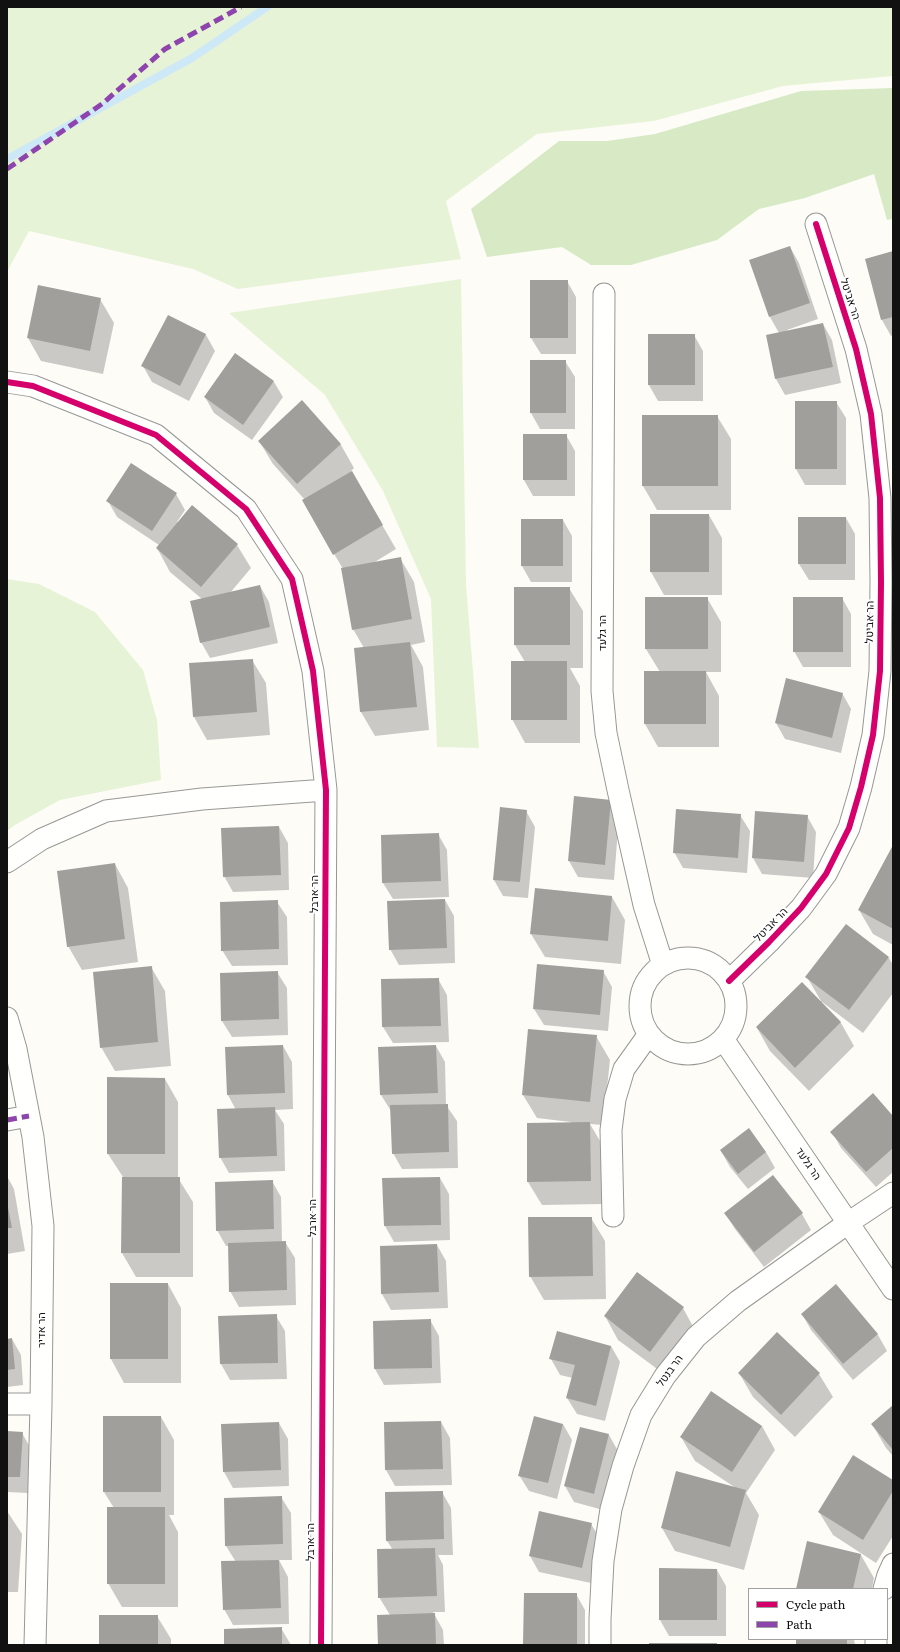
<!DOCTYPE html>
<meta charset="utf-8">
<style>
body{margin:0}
#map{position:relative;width:900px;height:1652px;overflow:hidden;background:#fdfcf7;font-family:Literata,serif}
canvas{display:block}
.frame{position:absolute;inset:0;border:8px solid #111;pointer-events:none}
.legend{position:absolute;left:748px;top:1588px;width:140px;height:52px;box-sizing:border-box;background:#fff;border:1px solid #a0a0a0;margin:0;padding:5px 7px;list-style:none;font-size:12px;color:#111}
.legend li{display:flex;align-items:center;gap:8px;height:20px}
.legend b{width:20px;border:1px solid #a0a0a0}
</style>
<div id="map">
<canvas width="900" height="1652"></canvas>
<div class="frame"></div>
<ul class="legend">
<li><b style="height:5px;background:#d6006c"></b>Cycle path</li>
<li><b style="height:5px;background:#8e44ad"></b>Path</li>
</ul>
</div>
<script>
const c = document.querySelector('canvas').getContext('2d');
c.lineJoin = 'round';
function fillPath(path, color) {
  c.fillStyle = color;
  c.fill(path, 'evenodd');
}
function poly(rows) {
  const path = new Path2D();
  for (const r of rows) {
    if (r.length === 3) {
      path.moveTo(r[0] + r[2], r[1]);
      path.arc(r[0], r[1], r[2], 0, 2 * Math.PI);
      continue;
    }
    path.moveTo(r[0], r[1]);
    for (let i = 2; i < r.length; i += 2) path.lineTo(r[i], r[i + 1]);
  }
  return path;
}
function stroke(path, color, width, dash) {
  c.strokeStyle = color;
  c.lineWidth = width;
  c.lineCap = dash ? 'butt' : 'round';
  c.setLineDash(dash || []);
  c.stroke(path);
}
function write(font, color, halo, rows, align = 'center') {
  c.font = font + ' Literata,Heebo,serif';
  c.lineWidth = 4;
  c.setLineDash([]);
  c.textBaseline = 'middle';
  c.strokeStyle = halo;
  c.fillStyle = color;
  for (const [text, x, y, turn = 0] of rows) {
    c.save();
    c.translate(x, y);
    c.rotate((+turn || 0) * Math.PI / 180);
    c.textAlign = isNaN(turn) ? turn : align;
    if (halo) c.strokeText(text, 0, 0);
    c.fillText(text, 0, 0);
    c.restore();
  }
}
fillPath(poly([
 [7,7,893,7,893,76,783,86,654,121,537,134,446,201,461,259,238,289,193,269,29,231,7,272],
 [461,279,466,584,479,748,437,747,431,599,383,491,325,395,229,313],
 [7,579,39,584,95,612,143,670,157,720,161,780,60,800,15,825,7,831]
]), '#e7f3d7');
fillPath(poly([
 [893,88,893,219,887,220,874,174,805,198,759,209,717,240,631,265,591,265,562,247,487,257,471,209,559,141,607,141,655,134,801,91]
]), '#d8eac5');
fillPath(poly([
 [790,247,799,263,818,319,787,330,787,332,823,324,832,340,841,383,785,395,776,379,767,336,779,333,770,317,750,260],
 [893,252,893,335,891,336,882,320],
 [567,281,576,297,576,354,541,354,531,338],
 [100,299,114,323,103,374,41,361,28,338],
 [169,316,206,335,215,351,189,401,152,382,143,366],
 [649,335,694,335,703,351,703,401,658,401,649,385],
 [565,361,575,377,575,429,540,429,531,413],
 [274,382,283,397,252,440,214,413,205,397],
 [302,402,341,445,354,468,351,471,396,549,373,563,400,558,414,582,425,642,411,645,423,667,429,730,375,736,361,712,355,649,364,648,353,629,343,569,303,501,305,500,273,464,259,441],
 [836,402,846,418,846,485,805,485,796,469],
 [643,416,717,416,731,439,731,510,657,510,643,486],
 [566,435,575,451,575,496,533,496,524,480],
 [176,494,185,510,177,522,237,545,251,568,230,593,260,586,269,602,278,643,210,658,201,642,202,599,170,572,157,548,159,545,117,517,108,501],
 [709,515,722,538,722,595,664,595,651,572],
 [846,518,855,534,855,580,809,580,799,564],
 [522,520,563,520,572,536,572,582,531,582,522,566],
 [569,588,583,611,583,668,570,668,580,686,580,743,525,743,512,719,525,662,515,645],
 [707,598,721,622,721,672,706,672,719,696,719,747,658,747,645,724,660,672,646,649],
 [842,598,851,614,851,667,803,667,794,651],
 [252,660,266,683,270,735,207,740,194,717],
 [842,693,851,709,841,753,785,739,776,723],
 [610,801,619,817,614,880,578,877,569,861],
 [526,811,535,827,528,898,503,896,494,880],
 [740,815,750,831,747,873,683,868,674,852],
 [807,816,816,832,813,878,762,874,753,858],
 [279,827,288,843,289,890,233,892,224,876],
 [438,834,447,850,449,897,393,899,383,883,382,836],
 [893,847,893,945,873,934,859,910],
 [115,864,128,888,138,962,82,970,68,946],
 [612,897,625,920,621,964,545,957,531,934],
 [445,900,454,916,455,963,399,965,390,949],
 [277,902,287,917,288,965,232,966,222,950],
 [846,925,889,958,893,965,893,993,863,1033,822,1002,821,1003,841,1023,854,1046,809,1091,770,1051,757,1028,821,1001,807,977],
 [151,967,165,991,171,1066,115,1071,101,1047],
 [603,971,612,987,608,1031,544,1025,534,1009],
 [277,972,287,988,288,1035,232,1037,222,1021],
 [438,979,447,995,449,1042,393,1043,383,1027,382,980],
 [596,1036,610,1060,603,1125,590,1124,603,1146,604,1204,542,1205,528,1182,571,1122,537,1118,523,1095],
 [283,1046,292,1062,293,1109,275,1110,284,1124,285,1171,229,1173,220,1157,236,1110,228,1095,226,1048],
 [436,1046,445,1062,446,1105,457,1121,458,1168,402,1169,393,1153,391,1111,381,1095,379,1048],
 [165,1079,178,1102,178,1178,193,1202,193,1277,136,1277,122,1253,123,1177,108,1154],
 [893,1117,893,1172,876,1187,841,1148,832,1132],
 [721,1151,766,1152,775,1168,748,1189,730,1167],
 [7,1176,14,1189,25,1251,7,1254],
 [773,1176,802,1214,811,1230,764,1267,735,1229,725,1213],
 [440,1178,449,1194,450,1240,394,1242,385,1226,383,1179],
 [272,1181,281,1197,282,1243,285,1242,295,1258,296,1305,239,1307,230,1291,229,1246,226,1246,217,1230],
 [591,1218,605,1241,606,1299,544,1300,530,1276],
 [437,1245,446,1261,448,1308,391,1310,382,1294,381,1247],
 [111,1284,168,1284,181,1308,181,1383,124,1383,111,1359],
 [836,1286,878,1335,887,1351,853,1380,811,1330,802,1314],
 [683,1308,696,1332,664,1374,618,1340,605,1316],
 [276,1316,285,1331,287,1379,230,1380,221,1364,219,1317],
 [430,1320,439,1336,441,1383,384,1385,375,1369],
 [777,1334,819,1374,833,1397,795,1437,753,1397,739,1373],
 [12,1339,21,1355,23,1385,7,1387,7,1340],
 [611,1346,620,1362,605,1421,577,1414,567,1398,573,1378,560,1375,551,1359],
 [893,1406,893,1456,886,1448,872,1424],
 [161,1417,174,1440,174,1515,169,1515,178,1532,178,1607,122,1607,108,1583,114,1508,104,1492],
 [441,1422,450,1438,452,1485,395,1486,386,1470,385,1423],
 [279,1423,288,1439,289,1486,233,1488,224,1472],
 [563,1424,572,1440,557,1499,529,1491,519,1475],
 [762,1426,775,1450,746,1493,759,1515,744,1570,675,1551,662,1528,736,1488,695,1461,681,1437],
 [580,1428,609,1435,618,1451,603,1510,574,1502,565,1486],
 [7,1432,22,1433,31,1449,28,1493,7,1492],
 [893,1481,893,1536,876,1563,833,1535,819,1512],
 [442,1492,451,1508,453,1555,438,1555,443,1565,445,1612,433,1612,443,1630,444,1645,379,1645,390,1615,379,1597,393,1550,387,1541],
 [281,1497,291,1513,292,1560,279,1560,288,1577,289,1624,233,1625,224,1609,236,1562,226,1546],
 [7,1511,22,1534,18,1592,7,1592],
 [591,1524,601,1540,591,1583,539,1572,530,1556],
 [861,1555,874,1578,872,1589,797,1589],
 [717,1570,726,1586,726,1636,669,1636,660,1620],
 [576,1594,585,1610,585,1645,525,1645,524,1644],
 [157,1616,171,1639,171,1645,100,1645],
 [281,1628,291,1645,225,1645],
 [797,1639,854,1639,855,1645,797,1645]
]), '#0003');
stroke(poly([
 [7,159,192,58,267,7]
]), '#cde8f7', 8);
fillPath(poly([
 [790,246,810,303,769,317,749,260],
 [893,251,893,317,881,320,865,259],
 [530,280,568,280,568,338,530,338],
 [38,285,101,298,90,351,27,338],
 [168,315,206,334,180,386,141,366],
 [823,323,833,367,775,379,766,335],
 [648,334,695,334,695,385,648,385],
 [235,353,274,381,243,425,204,397],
 [530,360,566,360,566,413,530,413],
 [302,400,341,444,297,484,258,441],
 [795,401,837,401,837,469,795,469],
 [642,415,718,415,718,486,642,486],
 [523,434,567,434,567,480,523,480],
 [131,463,177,493,152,531,106,501],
 [352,471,383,525,333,555,302,500],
 [192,505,238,544,201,587,156,548],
 [650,514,709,514,709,572,650,572],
 [798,517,846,517,846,564,798,564],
 [521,519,563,519,563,566,521,566],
 [401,557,412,619,352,630,341,568],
 [260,585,270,627,200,643,190,601],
 [514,587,570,587,570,645,514,645],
 [645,597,708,597,708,649,645,649],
 [793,597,843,597,843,652,793,652],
 [410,642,417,707,360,712,354,648],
 [253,659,257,712,193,717,189,663],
 [511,661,567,661,567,720,511,720],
 [644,671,706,671,706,724,644,724],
 [786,678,843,693,832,738,775,723],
 [574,796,611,800,605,865,568,861],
 [500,807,527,810,520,882,493,880],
 [676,809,741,814,738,858,673,853],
 [755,811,808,815,804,862,752,858],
 [279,826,281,875,223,877,221,828],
 [439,833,441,881,382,883,381,835],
 [893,845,893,929,858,910],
 [115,863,125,939,67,947,57,871],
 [535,888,612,896,608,941,530,934],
 [445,899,447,948,389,950,387,901],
 [278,900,279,949,221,951,220,902],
 [846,924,889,957,849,1010,805,977],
 [537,964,604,970,600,1015,533,1009],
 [152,966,158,1042,100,1048,93,972],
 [278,971,279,1019,221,1021,220,973],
 [439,978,441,1026,382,1027,381,979],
 [802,982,841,1022,795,1068,756,1027],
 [528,1029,597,1035,590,1102,522,1095],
 [283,1045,285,1093,227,1095,225,1047],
 [436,1045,438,1093,380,1095,378,1047],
 [107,1077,165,1078,165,1154,107,1154],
 [873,1093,893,1116,893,1148,866,1172,830,1132],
 [448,1104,449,1152,392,1154,390,1105],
 [275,1107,277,1156,219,1158,217,1109],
 [590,1122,591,1181,527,1182,527,1123],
 [749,1128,766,1152,738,1174,720,1150],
 [773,1175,803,1213,754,1252,724,1213],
 [122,1177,180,1177,180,1253,121,1253],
 [440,1177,441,1225,384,1226,382,1178],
 [273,1180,274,1229,216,1231,215,1182],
 [7,1202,12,1228,7,1228],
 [528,1217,592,1217,593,1276,529,1277],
 [286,1241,287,1290,229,1292,228,1243],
 [437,1244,439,1292,381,1294,380,1246],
 [637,1272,684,1307,650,1352,604,1316],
 [110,1283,168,1283,168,1359,110,1359],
 [836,1284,878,1334,843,1364,801,1314],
 [277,1314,278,1363,220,1364,218,1316],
 [431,1319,432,1368,374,1369,373,1321],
 [557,1331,611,1346,596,1406,566,1398,575,1365,549,1359],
 [777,1332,820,1373,781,1415,738,1373],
 [12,1338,15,1369,7,1370,7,1339],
 [711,1391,762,1426,732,1472,680,1437],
 [893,1405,893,1450,871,1424],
 [103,1416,161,1416,161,1492,103,1492],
 [534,1416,563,1424,548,1483,518,1476],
 [441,1421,443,1469,385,1470,384,1422],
 [279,1422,281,1470,223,1472,221,1424],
 [580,1427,609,1434,594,1494,564,1486],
 [7,1431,23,1432,20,1477,7,1477],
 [853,1455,893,1480,893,1491,863,1540,818,1512],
 [676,1471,746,1490,730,1547,661,1528],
 [443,1491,444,1539,386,1541,385,1492],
 [282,1496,283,1544,225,1546,224,1498],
 [107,1507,165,1507,165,1584,107,1584],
 [539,1511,592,1523,582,1568,529,1556],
 [807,1541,861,1554,853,1589,796,1589],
 [435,1548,437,1596,378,1598,377,1549],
 [279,1560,281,1608,223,1610,221,1561],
 [659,1568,717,1569,717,1620,659,1620],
 [524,1593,577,1593,577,1644,523,1644],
 [435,1613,436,1645,378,1645,377,1615],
 [99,1615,158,1615,158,1645,99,1645],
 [282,1627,282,1645,224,1645,224,1629],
 [796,1639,847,1639,847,1645,796,1645],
 [649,1643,717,1643,717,1645,649,1645]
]), '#a19f9c');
const street = poly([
 [604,294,602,691,606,733,618,790,644,905,663,965],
 [7,382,33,386,156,435,246,509,292,579,313,671,326,790,321,1645],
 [7,862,42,839,106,811,202,799,326,790],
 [688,1006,48],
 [729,981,769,942,801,908,826,874,849,828,861,787,873,735,880,671,881,582,880,498,871,414,856,349,816,224],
 [7,1018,16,1049,33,1137,43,1226,41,1404,35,1645],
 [723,1039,893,1289],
 [7,1120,29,1116],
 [613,1216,611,1130,615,1099,624,1069,649,1034],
 [7,1404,41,1404],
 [884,1589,888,1575,893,1564],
 [600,1645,600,1619,603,1561,611,1509,623,1466,641,1415,665,1376,696,1337,738,1301,848,1223,893,1193],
 [876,1645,876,1639]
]);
stroke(street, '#979795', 23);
stroke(street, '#fffffe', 21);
stroke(poly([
 [7,169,102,104,165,49,241,7],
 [7,1120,29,1116]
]), '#8e44ad', 5, [10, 5]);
stroke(poly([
 [7,382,33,386,156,435,246,509,292,579,313,671,326,790,321,1645],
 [729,981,769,942,801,908,826,874,849,828,861,787,873,735,880,671,881,582,880,498,871,414,856,349,816,224]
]), '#d6006c', 6);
write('11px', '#111', '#fff', [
 ["הר אביטל",850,299,72],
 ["הר אביטל",870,622,-89],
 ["הר גלעד",603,633,-90],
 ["הר ארבל",315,894,-90],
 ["הר אביטל",771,925,-46],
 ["הר גלעד",808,1164,56],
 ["הר ארבל",313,1218,-90],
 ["הר אדיר",42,1330,-90],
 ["הר בנטל",670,1371,-54],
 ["הר ארבל",311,1542,-90]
]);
</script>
